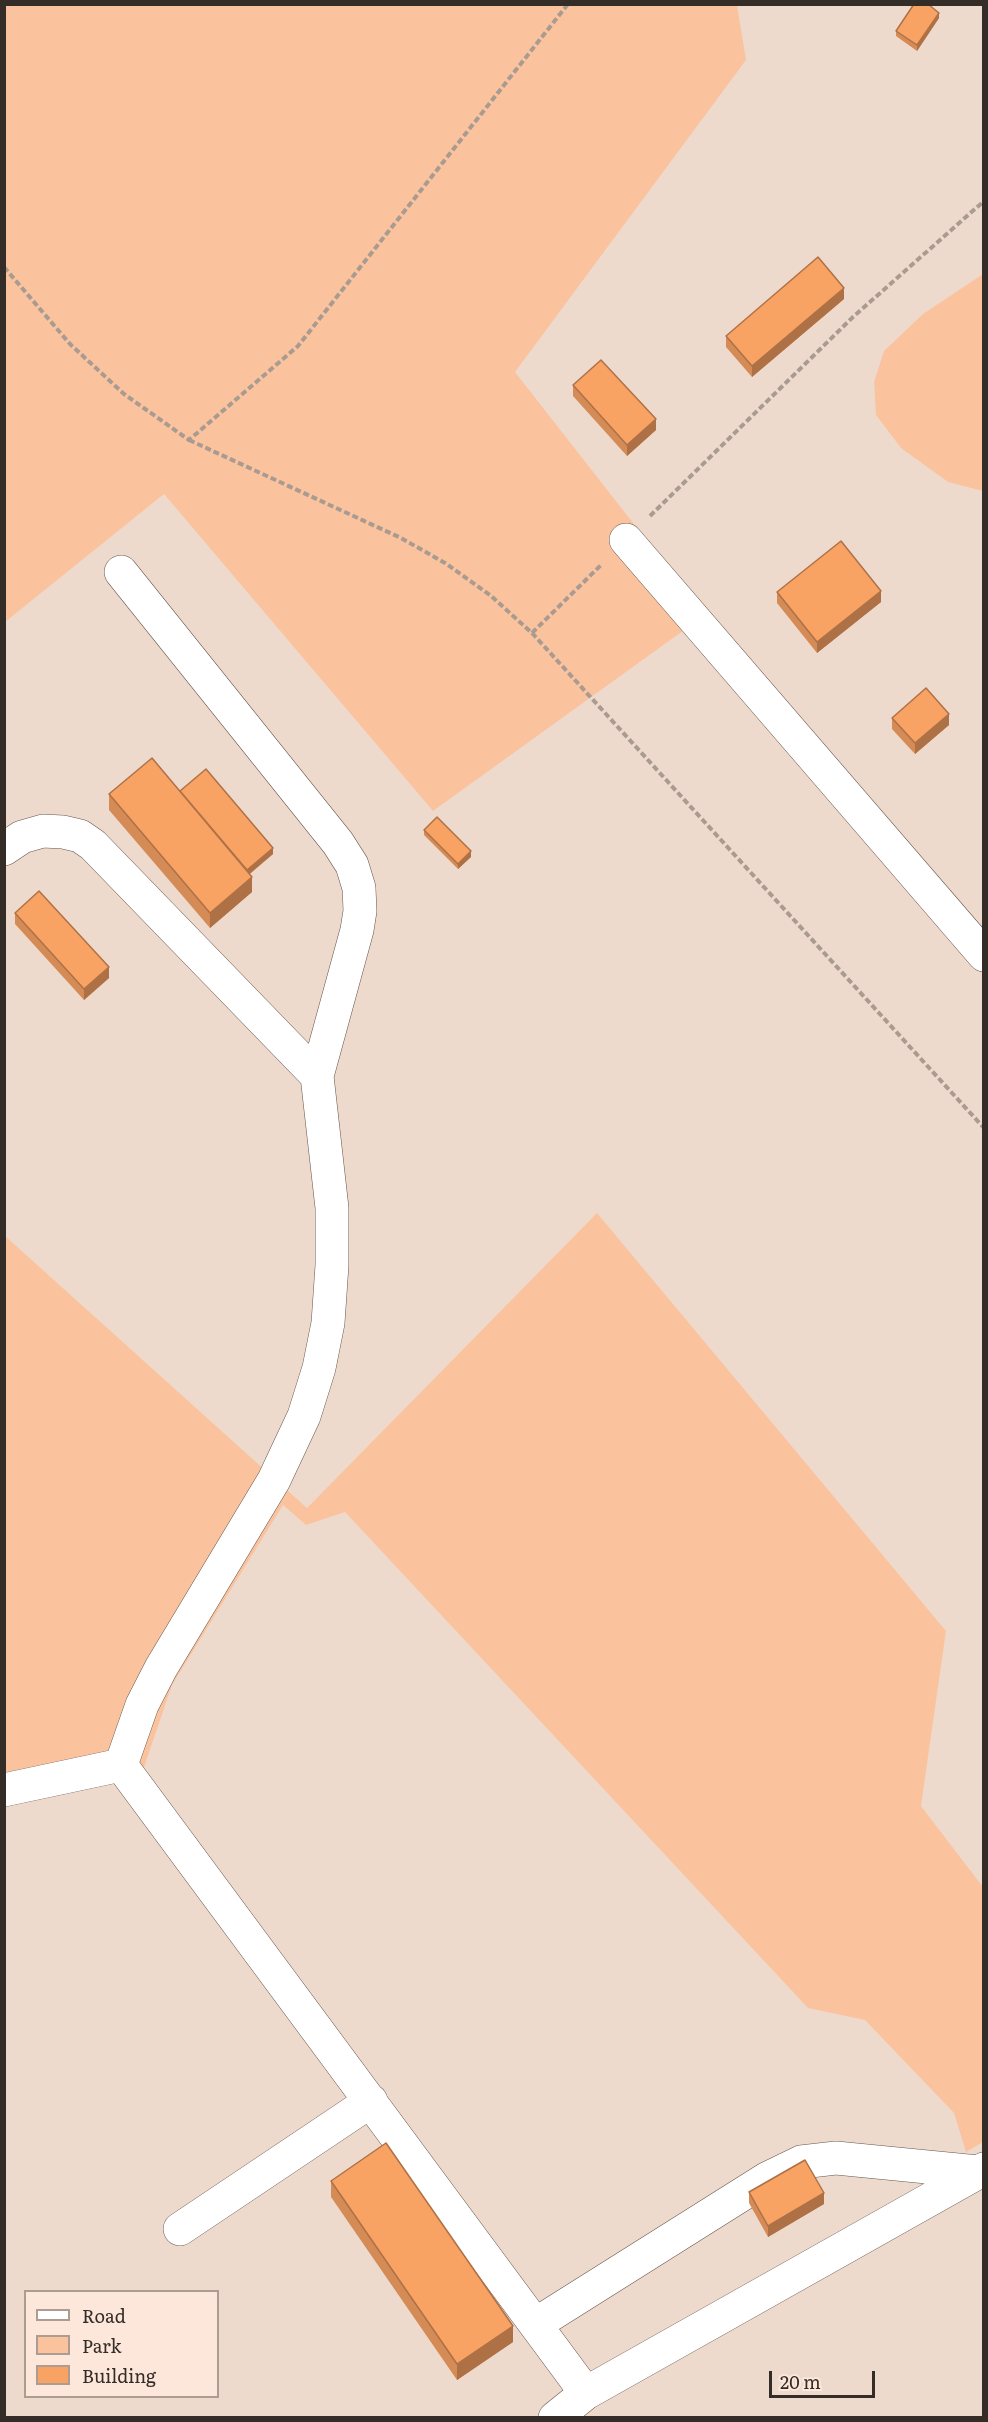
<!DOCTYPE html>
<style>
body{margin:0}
#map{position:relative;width:988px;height:2422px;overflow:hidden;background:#eedacd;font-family:Literata,serif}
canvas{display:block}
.frame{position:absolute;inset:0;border:6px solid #332c27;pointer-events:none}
.legend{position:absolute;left:24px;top:2290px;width:195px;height:108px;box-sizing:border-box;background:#fce7da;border:2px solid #ac9c92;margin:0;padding:8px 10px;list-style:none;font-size:18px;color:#332c27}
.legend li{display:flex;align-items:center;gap:12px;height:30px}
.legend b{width:30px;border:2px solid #ac9c92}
.scale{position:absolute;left:769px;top:2371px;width:106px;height:27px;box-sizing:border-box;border:3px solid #332c27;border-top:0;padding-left:8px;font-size:18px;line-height:21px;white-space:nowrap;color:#332c27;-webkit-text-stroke:4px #fce7da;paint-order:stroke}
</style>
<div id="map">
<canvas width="988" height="2422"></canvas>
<div class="frame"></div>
<ul class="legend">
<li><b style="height:8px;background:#fff"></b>Road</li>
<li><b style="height:16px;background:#fac39e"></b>Park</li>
<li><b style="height:16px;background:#f8a264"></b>Building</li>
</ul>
<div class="scale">20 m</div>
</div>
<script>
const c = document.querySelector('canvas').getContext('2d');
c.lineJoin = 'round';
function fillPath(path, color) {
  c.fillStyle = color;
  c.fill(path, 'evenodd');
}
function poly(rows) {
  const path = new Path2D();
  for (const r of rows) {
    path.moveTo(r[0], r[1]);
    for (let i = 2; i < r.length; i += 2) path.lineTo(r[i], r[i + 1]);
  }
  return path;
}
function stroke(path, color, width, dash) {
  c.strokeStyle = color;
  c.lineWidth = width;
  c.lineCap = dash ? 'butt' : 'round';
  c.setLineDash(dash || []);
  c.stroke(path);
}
fillPath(poly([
 [5,5,737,5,746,60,515,372,705,615,433,811,164,494,5,622],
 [983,274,983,491,948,482,901,448,876,415,874,382,884,351,923,314],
 [597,1213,946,1631,921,1806,983,1887,983,2142,966,2152,954,2113,865,2020,808,2008,345,1512,306,1525,283,1505,172,1685,142,1773,5,1803,4,1235,307,1508]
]), '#fac39e');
const minor = poly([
 [626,540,984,955],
 [121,572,338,843,352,865,359,888,360,911,357,930,317,1076],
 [4,849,22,837,43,831,63,832,80,836,93,845,317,1076,332,1208,332,1265,328,1323,319,1368,304,1416,274,1480,161,1668,142,1705,121,1765,586,2393],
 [4,1790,121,1765],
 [180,2229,371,2101],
 [536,2324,768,2178,801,2162,836,2158,978,2172],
 [555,2418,586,2393,984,2169]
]);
stroke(minor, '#67564b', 34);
stroke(poly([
 [4,267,70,344,124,394,189,440,298,346,568,4],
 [189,440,401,538,445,563,490,595,532,633,984,1128],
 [650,516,853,317,984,201],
 [532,633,602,564]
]), '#aa9b91', 4, [6, 3]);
stroke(minor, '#fff', 33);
fillPath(poly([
 [939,18,917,51,896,36,896,31],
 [844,299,752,377,726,347,726,336],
 [573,385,656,430,627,456,573,396],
 [777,592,881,602,817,653,777,603],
 [892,718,949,725,915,754,892,729],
 [180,791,273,854,250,874,252,892,210,928,109,810,109,794],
 [424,830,471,857,458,869,424,835],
 [15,913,109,978,84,1000,15,924],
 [331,2181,513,2342,457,2380,331,2197],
 [749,2192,824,2204,768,2237,749,2203]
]), '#d58b56');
fillPath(poly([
 [939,13,939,18,917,51,917,45],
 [844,288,844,299,752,377,752,366],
 [656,419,656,430,627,456,627,445],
 [881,591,881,602,817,653,817,642],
 [949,714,949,725,915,754,915,743],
 [273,848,273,854,242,880,242,874],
 [471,851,471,857,458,869,458,864],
 [252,877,252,892,210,928,210,913],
 [109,967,109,978,84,1000,84,989],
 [824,2193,824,2204,768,2237,768,2226],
 [513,2326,513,2342,457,2380,457,2364]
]), '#ae7146');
const building = poly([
 [914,4,928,4,939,13,917,45,896,31,914,4],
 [818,257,844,288,752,366,726,336,818,257],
 [601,360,656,419,627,445,573,385,601,360],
 [841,541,881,591,817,642,777,592,841,541],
 [926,688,949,714,915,743,892,718,926,688],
 [152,758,252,877,210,913,109,794,152,758],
 [206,769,273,848,247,870,180,791,206,769],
 [437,817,471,851,458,864,424,830,437,817],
 [39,891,109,967,84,989,15,913,39,891],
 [386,2143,513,2326,457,2364,331,2181,386,2143],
 [805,2160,824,2193,768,2226,749,2192,805,2160]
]);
fillPath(building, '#f8a264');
stroke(building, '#ae7146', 1.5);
</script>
